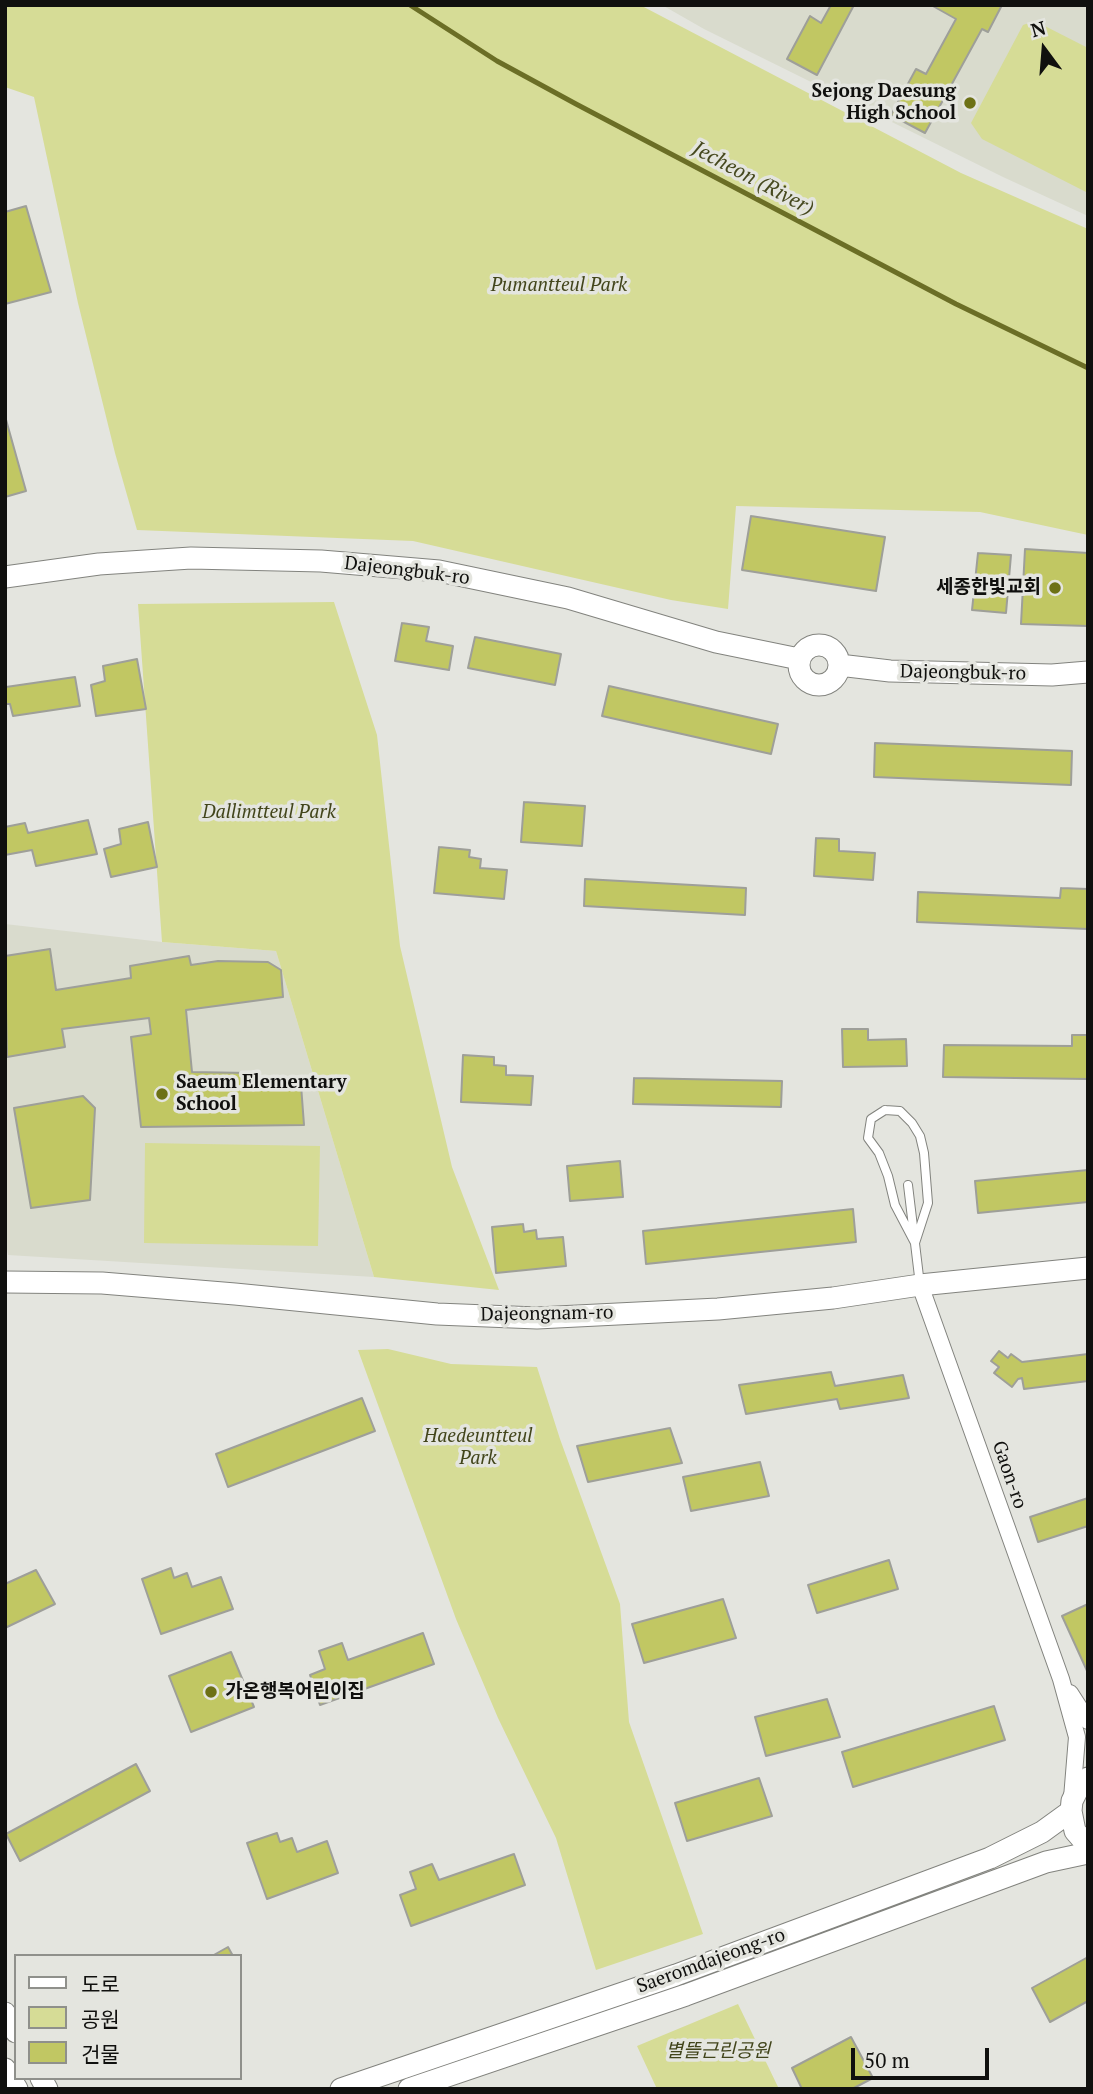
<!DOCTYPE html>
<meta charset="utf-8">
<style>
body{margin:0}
#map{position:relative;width:1093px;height:2094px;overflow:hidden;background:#e4e5df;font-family:"PT Serif","Noto Sans KR",serif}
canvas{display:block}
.frame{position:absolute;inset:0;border:7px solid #10100e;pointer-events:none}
.legend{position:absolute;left:14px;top:1954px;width:228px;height:126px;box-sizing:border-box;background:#e4e5df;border:2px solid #8f908b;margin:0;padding:9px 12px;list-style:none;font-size:21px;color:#10100e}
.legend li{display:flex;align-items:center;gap:14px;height:35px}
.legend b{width:35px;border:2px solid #8f908b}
.north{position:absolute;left:1009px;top:14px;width:70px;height:70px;-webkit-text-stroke:5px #e4e5df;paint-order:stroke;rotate:344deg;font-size:19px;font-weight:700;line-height:28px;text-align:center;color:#10100e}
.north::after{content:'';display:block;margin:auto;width:24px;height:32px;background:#10100e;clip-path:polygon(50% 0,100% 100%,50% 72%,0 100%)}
.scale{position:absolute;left:851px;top:2048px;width:138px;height:32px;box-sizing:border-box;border:4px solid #10100e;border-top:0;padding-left:9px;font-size:21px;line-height:24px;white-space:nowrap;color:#10100e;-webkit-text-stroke:5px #e4e5df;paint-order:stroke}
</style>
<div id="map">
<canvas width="1093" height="2094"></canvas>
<div class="frame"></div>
<ul class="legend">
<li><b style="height:9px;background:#fff"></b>도로</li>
<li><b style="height:19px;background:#d6dc96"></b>공원</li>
<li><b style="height:19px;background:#c1c763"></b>건물</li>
</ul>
<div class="north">N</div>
<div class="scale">50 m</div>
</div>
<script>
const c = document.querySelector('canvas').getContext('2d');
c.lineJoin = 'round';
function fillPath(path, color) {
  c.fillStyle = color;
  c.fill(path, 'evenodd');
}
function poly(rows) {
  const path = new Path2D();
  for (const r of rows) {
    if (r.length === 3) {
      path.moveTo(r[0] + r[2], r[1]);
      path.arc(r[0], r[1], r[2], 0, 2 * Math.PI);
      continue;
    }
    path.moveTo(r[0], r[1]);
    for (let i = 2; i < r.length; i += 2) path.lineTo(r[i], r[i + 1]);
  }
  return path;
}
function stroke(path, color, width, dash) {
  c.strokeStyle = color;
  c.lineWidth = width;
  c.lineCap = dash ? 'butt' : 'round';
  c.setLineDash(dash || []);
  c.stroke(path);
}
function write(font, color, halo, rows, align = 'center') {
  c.font = font + ' "PT Serif","Noto Sans KR",serif';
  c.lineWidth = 7;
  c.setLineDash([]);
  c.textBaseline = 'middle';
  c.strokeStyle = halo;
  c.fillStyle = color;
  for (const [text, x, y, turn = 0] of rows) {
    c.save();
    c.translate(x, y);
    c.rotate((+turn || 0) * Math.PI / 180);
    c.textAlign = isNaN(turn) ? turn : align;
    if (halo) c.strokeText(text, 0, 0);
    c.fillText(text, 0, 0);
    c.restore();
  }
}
fillPath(poly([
 [662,5,1088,5,1088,216,1003,177,704,29],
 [5,924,162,942,276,951,374,1277,8,1255,5,1237]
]), '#d9dbcd');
fillPath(poly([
 [5,5,640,5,961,173,1088,229,1088,535,980,512,736,506,728,609,671,600,413,541,137,530,115,453,78,303,34,97,5,87],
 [1035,21,1088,48,1088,193,982,139,971,123,1023,25],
 [334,602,377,735,400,946,452,1167,499,1290,374,1277,276,951,162,942,138,604],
 [145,1143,320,1146,318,1246,144,1243],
 [388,1349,451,1364,537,1367,560,1439,620,1604,629,1722,703,1934,596,1970,556,1838,498,1718,456,1619,358,1350],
 [738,2004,779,2089,657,2089,637,2046]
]), '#d6dc96');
stroke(poly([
 [410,5,497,61,576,104,956,304,1088,368]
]), '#6b6e26', 5);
const building = poly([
 [831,5,854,5,817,75,787,59,810,16,821,23,831,5],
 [931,5,1002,5,988,32,982,29,925,133,891,115,916,69,926,74,956,19,931,5],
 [26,206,51,292,5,304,5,212,26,206],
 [5,416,26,491,5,497,5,416],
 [751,516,885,537,876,591,742,570,751,516],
 [1025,549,1088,553,1088,626,1021,624,1025,549],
 [978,553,1011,555,1006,613,972,610,978,553],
 [402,623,429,627,426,641,453,646,449,670,395,661,402,623],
 [475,637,561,654,555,685,468,668,475,637],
 [137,659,146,709,96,716,91,685,105,681,103,666,137,659],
 [5,677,6,687,75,677,80,706,13,716,10,704,5,704,5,677],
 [609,686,778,724,771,754,602,716,609,686],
 [875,743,1072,751,1071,785,874,777,875,743],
 [524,802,585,806,582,846,521,842,524,802],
 [88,820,97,854,36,866,32,850,5,855,5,827,25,823,28,833,88,820],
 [148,822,157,867,111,877,104,849,121,844,119,829,148,822],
 [816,838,839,839,839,851,875,853,873,880,814,876,816,838],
 [439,847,470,850,469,857,481,859,480,868,507,870,504,899,434,893,439,847],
 [585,879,746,888,745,915,584,906,585,879],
 [1061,888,1088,889,1088,929,917,922,918,892,1060,898,1061,888],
 [50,949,56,990,131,978,130,966,189,956,191,965,218,961,268,962,281,970,283,997,186,1010,192,1072,248,1073,249,1084,301,1085,304,1125,141,1127,131,1037,151,1034,149,1018,62,1029,65,1047,7,1057,5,956,50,949],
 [842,1029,868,1029,868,1040,906,1039,907,1066,843,1067,842,1029],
 [1072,1035,1088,1035,1088,1079,943,1077,944,1045,1072,1046,1072,1035],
 [463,1055,494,1057,494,1065,506,1066,506,1075,533,1076,531,1105,461,1102,463,1055],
 [634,1078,782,1081,781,1107,633,1104,634,1078],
 [83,1096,95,1108,90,1200,31,1208,14,1108,83,1096],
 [620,1161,623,1197,570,1201,567,1166,620,1161],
 [1088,1170,1088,1202,978,1213,975,1181,1088,1170],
 [853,1209,856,1242,646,1264,643,1231,853,1209],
 [523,1224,524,1232,536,1230,537,1239,563,1237,566,1266,496,1273,492,1227,523,1224],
 [999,1351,1008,1358,1011,1354,1022,1362,1088,1354,1088,1381,1024,1389,1022,1378,1018,1379,1012,1387,994,1373,999,1367,991,1361,999,1351],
 [831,1372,835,1386,903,1375,909,1398,840,1409,837,1399,746,1414,739,1385,831,1372],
 [362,1398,375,1431,228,1487,216,1454,362,1398],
 [670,1428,682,1463,588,1482,577,1446,670,1428],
 [760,1462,769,1496,691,1511,683,1477,760,1462],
 [1088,1498,1088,1526,1038,1542,1030,1517,1088,1498],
 [889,1560,898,1589,817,1613,808,1585,889,1560],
 [171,1568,174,1578,187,1573,192,1587,221,1577,233,1609,161,1634,142,1579,171,1568],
 [36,1570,55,1604,5,1628,5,1584,36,1570],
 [723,1599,736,1638,644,1663,632,1624,723,1599],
 [1088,1604,1088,1673,1062,1616,1088,1604],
 [423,1633,434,1664,320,1705,310,1675,325,1669,319,1651,342,1643,348,1660,423,1633],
 [231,1652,254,1707,191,1732,169,1676,231,1652],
 [827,1699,840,1737,766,1756,755,1717,827,1699],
 [994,1706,1005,1740,853,1787,842,1752,994,1706],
 [136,1764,150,1791,20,1861,6,1834,136,1764],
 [759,1778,772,1816,687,1841,675,1803,759,1778],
 [277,1833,280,1842,292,1838,297,1852,327,1841,338,1873,267,1899,247,1843,277,1833],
 [514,1854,525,1885,411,1926,400,1895,416,1889,410,1872,432,1864,439,1880,514,1854],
 [228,1947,233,1956,212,1956,228,1947],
 [1088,1957,1088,2001,1050,2022,1032,1988,1088,1957],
 [851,2037,873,2078,852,2089,802,2089,792,2068,851,2037]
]);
fillPath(building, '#c1c763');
stroke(building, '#9e9f99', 2);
const service = poly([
 [885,1110,900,1111,912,1123,920,1136,924,1153,928,1203,915,1243,895,1205,888,1176,879,1153,868,1138,871,1119,885,1110],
 [908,1185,920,1285]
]);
const minor = poly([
 [920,1285,1061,1679,1077,1737,1072,1798],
 [1070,1693,1088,1721]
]);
const tertiary = poly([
 [5,577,99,564,191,558,321,561,439,571,568,598,716,642,799,659],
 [819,665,20],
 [839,665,890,671,1052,675,1088,672],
 [5,1282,102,1283,235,1294,437,1314,537,1318,718,1309,833,1298,920,1285,1088,1268],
 [1088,1778,1078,1789,1072,1801,1071,1811,1075,1831,1088,1846],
 [5,2013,16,2032],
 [5,2069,17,2089],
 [41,2078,47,2089],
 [341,2089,676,1975,990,1858,1042,1832,1071,1811],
 [409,2089,686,1995,1046,1862,1088,1853]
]);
stroke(service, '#82837e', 10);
stroke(minor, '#82837e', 18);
stroke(tertiary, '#82837e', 23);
stroke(service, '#fff', 8);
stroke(minor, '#fff', 16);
stroke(tertiary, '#fff', 21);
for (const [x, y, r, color] of [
 [970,103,7,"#6d7116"],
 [1055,588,7,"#6d7116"],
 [162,1094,7,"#6d7116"],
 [211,1692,7,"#6d7116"]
]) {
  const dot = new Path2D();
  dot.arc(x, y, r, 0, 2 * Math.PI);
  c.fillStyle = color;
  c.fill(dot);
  stroke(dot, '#e4e5df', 2.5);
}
write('bold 19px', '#10100e', '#e4e5df', [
 ["Sejong Daesung",956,92],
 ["High School",956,114],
 ["세종한빛교회",1041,588],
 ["Saeum Elementary",176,1083,"left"],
 ["School",176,1105,"left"],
 ["가온행복어린이집",225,1692,"left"]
], 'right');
write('italic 19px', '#42451b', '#e4e5df', [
 ["Pumantteul Park",559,286],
 ["Dallimtteul Park",269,813],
 ["Haedeuntteul",478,1437],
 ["Park",478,1459],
 ["별뜰근린공원",718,2052]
]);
write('19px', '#10100e', '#e4e5df', [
 ["Dajeongbuk-ro",407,571,7],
 ["Dajeongbuk-ro",963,673,1],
 ["Dajeongnam-ro",547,1314,-1],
 ["Gaon-ro",1009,1475,71],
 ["Saeromdajeong-ro",711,1961,-20]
]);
write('italic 21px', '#46491f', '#e4e5df', [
 ["Jecheon (River)",753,179,28]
]);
</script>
